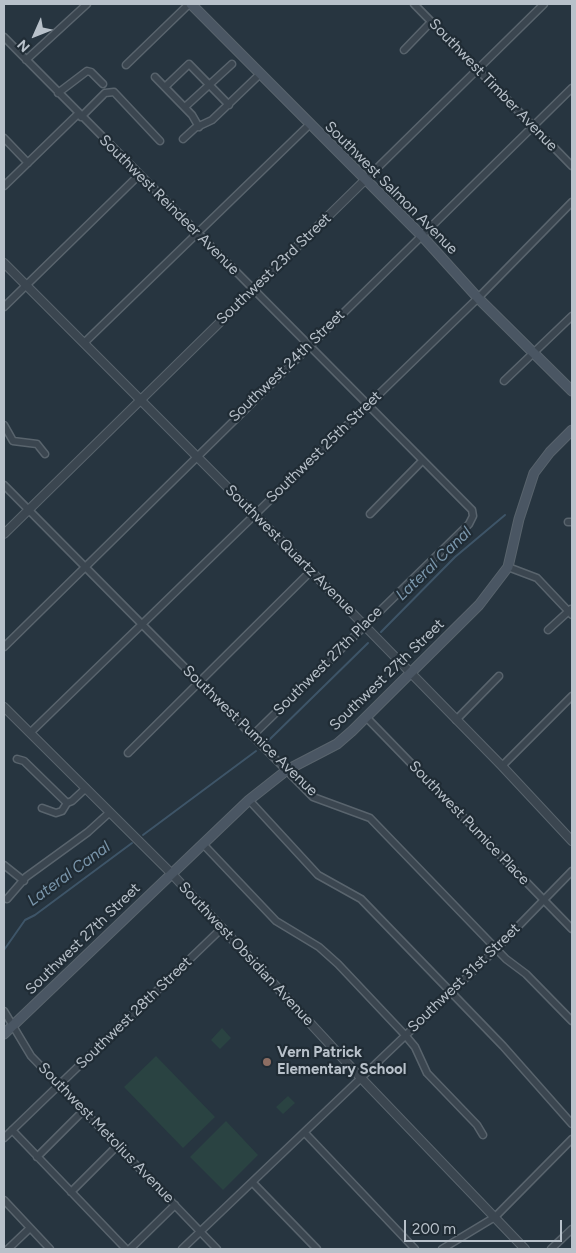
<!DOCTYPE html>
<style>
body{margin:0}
#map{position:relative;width:576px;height:1253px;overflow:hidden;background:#273540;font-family:Figtree,sans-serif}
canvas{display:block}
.frame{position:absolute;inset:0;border:5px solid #b8c1ca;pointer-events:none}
.north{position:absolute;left:10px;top:10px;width:50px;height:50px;-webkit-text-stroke:4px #202c35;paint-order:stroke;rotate:226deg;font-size:14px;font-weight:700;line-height:20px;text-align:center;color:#b8c1ca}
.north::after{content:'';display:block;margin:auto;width:18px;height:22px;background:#b8c1ca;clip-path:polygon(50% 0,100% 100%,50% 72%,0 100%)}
.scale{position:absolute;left:404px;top:1220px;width:158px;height:22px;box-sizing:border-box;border:2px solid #b8c1ca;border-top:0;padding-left:6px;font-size:15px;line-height:18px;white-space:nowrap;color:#b8c1ca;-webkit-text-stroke:4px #202c35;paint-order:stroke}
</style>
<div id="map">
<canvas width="576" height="1253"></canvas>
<div class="frame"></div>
<div class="north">N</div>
<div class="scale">200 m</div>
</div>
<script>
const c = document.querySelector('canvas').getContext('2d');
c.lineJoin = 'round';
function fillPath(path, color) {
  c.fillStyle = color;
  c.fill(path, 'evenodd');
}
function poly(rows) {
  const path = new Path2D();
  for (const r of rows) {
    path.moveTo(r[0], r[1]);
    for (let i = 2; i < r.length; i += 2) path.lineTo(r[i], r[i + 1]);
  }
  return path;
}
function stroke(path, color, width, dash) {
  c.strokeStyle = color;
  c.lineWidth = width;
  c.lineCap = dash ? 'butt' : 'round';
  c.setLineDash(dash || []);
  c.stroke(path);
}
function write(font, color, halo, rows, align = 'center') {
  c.font = font + ' Figtree,sans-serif';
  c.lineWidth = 4.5;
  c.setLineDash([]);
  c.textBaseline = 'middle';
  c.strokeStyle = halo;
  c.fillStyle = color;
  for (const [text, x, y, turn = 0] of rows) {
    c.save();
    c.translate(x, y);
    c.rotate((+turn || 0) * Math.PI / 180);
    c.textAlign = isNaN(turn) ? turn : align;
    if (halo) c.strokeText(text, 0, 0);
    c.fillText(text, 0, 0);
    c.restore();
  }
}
fillPath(poly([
 [222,1028,231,1038,220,1049,211,1040],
 [156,1056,215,1117,183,1148,124,1087],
 [288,1096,295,1103,283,1114,276,1107],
 [226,1121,258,1155,223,1190,190,1157]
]), '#2a4342');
stroke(poly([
 [381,632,455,557,505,515],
 [268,741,368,643],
 [143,835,256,751],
 [4,950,25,920,35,915,132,843]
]), '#3e5568', 2);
const minor = poly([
 [414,4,572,166],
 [4,37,472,510,473,516,469,524,252,736],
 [404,50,431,22],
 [26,60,87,4],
 [126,65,189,4],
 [155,77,192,115,199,127],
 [165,87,189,64,229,105],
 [58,93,87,71,91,72,103,84],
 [185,107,232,64],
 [81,117,105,93,114,92,160,141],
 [4,138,28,163],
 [183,139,195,128,212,120,260,74],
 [366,179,544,4],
 [4,186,78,114],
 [4,307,139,175],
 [84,343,309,125],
 [504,381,572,316],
 [4,425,13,441,37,444,45,454],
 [4,485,313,797,370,818,506,959,526,974,572,1021],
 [370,514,422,461],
 [568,522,572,522],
 [508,567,537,578,572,615],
 [548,630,571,609],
 [4,647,572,88],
 [366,717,572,929],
 [456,720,499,676],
 [31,732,478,298,572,202],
 [128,753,311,571],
 [17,759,24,761,67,803,72,801,86,788],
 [502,766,572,696],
 [249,800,318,875,361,899,503,1046,572,1124],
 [42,808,56,813,62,811,67,803],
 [203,844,276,921,319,947,338,964,405,1035,415,1047,427,1073,477,1125,483,1135],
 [4,865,24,881],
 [7,899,26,877,88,832,110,812],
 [4,1011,31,1056,217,1249],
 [12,1130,126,1249],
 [305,1133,415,1249],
 [4,1138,221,929],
 [37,1157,84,1110],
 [253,1183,317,1249],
 [71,1192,118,1145],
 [4,1200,50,1249],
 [8,1249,30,1228],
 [130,1249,175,1205],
 [182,1249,496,949,572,871],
 [442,1249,495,1217,572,1139],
 [551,1249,572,1229]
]);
const tertiary = poly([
 [4,263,311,571,502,766,572,841],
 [4,534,366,179],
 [4,707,172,874,361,1078,525,1249]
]);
const secondary = poly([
 [191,4,422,236,478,298,572,391],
 [4,1034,249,800,287,770,337,744,352,731,479,605,508,567,519,519,534,473,550,452,572,430]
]);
stroke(minor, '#59646d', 9);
stroke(tertiary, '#59646d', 10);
stroke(secondary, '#59646d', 11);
stroke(minor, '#3b4650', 6);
stroke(tertiary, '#3b4650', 8);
stroke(secondary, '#4a5663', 9);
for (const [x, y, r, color] of [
 [267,1062,5,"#8d6e63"]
]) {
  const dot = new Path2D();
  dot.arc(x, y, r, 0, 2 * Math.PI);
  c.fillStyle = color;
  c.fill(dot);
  stroke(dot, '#202c35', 2);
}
write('15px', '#b8c1ca', '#202c35', [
 ["Southwest Timber Avenue",493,85,46],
 ["Southwest Salmon Avenue",391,188,45],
 ["Southwest Reindeer Avenue",169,205,45],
 ["Southwest 23rd Street",274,269,-44],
 ["Southwest 24th Street",287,366,-44],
 ["Southwest 25th Street",324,447,-44],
 ["Southwest Quartz Avenue",290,550,45],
 ["Southwest 27th Place",328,661,-45],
 ["Southwest 27th Street",387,675,-44],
 ["Southwest Pumice Avenue",250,731,44],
 ["Southwest Pumice Place",469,823,46],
 ["Southwest 27th Street",83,939,-44],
 ["Southwest Obsidian Avenue",246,954,47],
 ["Southwest 31st Street",464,978,-44],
 ["Southwest 28th Street",134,1013,-44],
 ["Southwest Metolius Avenue",106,1133,46]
]);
write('bold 15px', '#b8c1ca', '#202c35', [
 ["Vern Patrick",277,1053],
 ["Elementary School",277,1070]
], 'left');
write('italic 16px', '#7a96ab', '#202c35', [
 ["Lateral Canal",434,564,-44],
 ["Lateral Canal",69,874,-36]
]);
</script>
